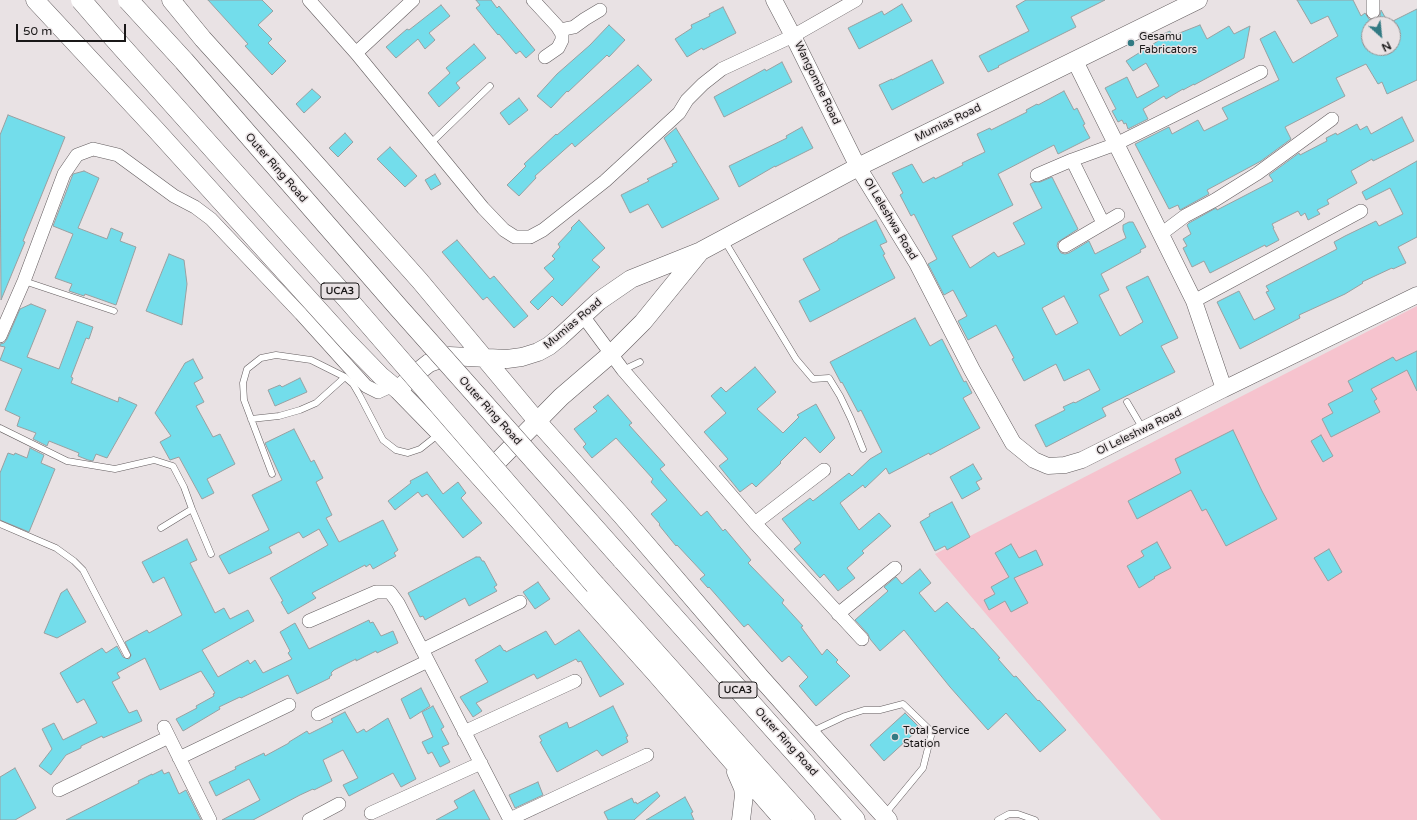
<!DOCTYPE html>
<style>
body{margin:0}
#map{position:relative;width:1417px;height:820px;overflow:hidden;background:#e9e2e4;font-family:"Varela Round",sans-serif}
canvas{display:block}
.north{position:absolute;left:1361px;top:16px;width:40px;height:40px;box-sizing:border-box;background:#e9e2e4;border:1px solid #969192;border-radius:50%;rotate:153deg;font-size:11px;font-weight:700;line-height:16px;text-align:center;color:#1a1818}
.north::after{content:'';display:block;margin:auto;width:14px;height:18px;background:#327a83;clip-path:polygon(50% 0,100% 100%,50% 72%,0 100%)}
.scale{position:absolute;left:16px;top:24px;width:110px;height:18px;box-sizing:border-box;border:2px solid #1a1818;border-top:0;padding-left:5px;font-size:12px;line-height:14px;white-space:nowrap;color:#1a1818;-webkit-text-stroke:3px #e9e2e4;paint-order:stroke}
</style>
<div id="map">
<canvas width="1417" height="820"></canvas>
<div class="north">N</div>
<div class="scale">50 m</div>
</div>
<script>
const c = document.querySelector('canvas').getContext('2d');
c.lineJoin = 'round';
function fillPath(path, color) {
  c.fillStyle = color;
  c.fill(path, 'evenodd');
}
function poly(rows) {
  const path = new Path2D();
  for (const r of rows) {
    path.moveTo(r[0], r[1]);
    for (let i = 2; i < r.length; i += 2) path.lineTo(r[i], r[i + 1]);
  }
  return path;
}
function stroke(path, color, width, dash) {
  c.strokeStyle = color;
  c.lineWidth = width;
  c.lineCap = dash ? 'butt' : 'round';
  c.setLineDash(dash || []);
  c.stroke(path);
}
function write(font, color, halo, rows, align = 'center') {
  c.font = font + ' "Varela Round",sans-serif';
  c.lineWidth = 3;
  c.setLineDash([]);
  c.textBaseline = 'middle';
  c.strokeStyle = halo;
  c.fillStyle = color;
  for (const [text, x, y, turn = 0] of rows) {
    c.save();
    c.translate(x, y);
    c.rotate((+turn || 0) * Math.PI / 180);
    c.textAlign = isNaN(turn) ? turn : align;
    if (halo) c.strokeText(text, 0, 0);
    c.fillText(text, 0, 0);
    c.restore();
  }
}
fillPath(poly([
 [1417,306,1417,820,1161,820,935,554]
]), '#f6c3ce');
const building = poly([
 [208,0,262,0,273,11,258,25,272,39,268,43,286,61,272,75,245,46,248,44,208,0],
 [476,0,491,0,497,8,499,6,535,50,526,58,520,51,516,54,499,34,498,35,476,8,480,5,476,0],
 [1026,0,1105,0,1071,17,1076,27,998,66,999,67,988,72,979,56,1029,31,1016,6,1026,0],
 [1297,0,1353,0,1361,16,1365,13,1369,19,1373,20,1377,19,1380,16,1381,10,1389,24,1369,24,1369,48,1393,48,1393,21,1417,9,1417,80,1387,94,1382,82,1378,84,1366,64,1336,78,1345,96,1285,127,1291,139,1261,161,1207,190,1209,194,1180,210,1178,205,1169,209,1135,144,1169,127,1172,134,1198,120,1204,131,1228,119,1222,108,1279,80,1260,39,1275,31,1293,63,1338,36,1328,16,1311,24,1297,0],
 [902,4,912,21,859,49,848,28,882,11,884,15,902,4],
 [441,5,450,16,429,33,435,40,425,49,418,39,396,58,386,47,407,29,409,30,441,5],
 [723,7,736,33,703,50,702,48,687,57,675,39,692,28,691,25,710,16,709,14,723,7],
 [609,25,625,40,609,57,607,55,568,92,567,91,551,108,537,96,557,74,590,45,609,25],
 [1200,25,1207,39,1229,26,1234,34,1250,26,1244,58,1194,85,1194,84,1183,90,1183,89,1166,99,1164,96,1143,109,1148,119,1128,129,1126,123,1124,124,1122,120,1118,122,1112,111,1116,109,1105,88,1127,77,1137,98,1159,86,1146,63,1133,71,1126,61,1158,41,1156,37,1170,31,1172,36,1200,25],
 [474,44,486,58,456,83,460,88,439,107,428,93,450,73,446,68,474,44],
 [932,60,944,83,892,110,879,85,892,79,892,80,932,60],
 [782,62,792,82,724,117,714,97,765,69,766,71,782,62],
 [638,65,652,80,575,147,572,143,535,176,536,178,519,196,507,185,526,166,524,164,556,134,557,135,638,65],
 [312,89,321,97,304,113,296,104,312,89],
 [1064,91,1074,110,1077,108,1085,124,1083,125,1090,138,1058,154,1054,145,998,174,1013,205,952,236,970,268,994,252,998,257,1025,244,1013,223,1042,208,1030,184,1034,182,1040,182,1052,177,1078,229,1058,242,1057,246,1061,253,1065,254,1069,253,1089,241,1095,254,1126,238,1123,230,1123,225,1129,222,1133,222,1146,247,1140,250,1141,252,1101,274,1109,290,1099,295,1120,336,1143,322,1126,287,1148,276,1178,338,1161,346,1175,372,1102,408,1106,416,1046,447,1035,425,1065,410,1063,407,1074,402,1075,403,1100,390,1089,369,1064,381,1056,364,1024,381,1012,359,1014,358,996,325,968,340,958,321,967,316,953,290,944,295,928,264,937,259,914,214,911,216,900,195,903,193,892,173,912,164,923,183,934,177,935,179,963,165,962,163,985,152,977,134,990,128,991,130,1027,112,1026,110,1037,104,1038,105,1064,91],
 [1064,296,1078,323,1056,335,1042,308,1064,296],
 [519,98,528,110,509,125,500,113,519,98],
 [8,115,65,137,23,241,25,242,1,300,0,135,8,115],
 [1402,117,1414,141,1373,161,1372,159,1351,171,1357,183,1327,200,1329,204,1317,210,1320,214,1308,220,1305,213,1301,216,1298,211,1272,224,1274,228,1273,228,1279,240,1266,247,1265,245,1210,273,1204,261,1192,267,1183,248,1187,246,1183,239,1191,234,1187,225,1189,223,1216,208,1217,210,1273,181,1269,175,1299,153,1300,155,1327,141,1326,138,1336,133,1337,135,1357,124,1360,130,1367,126,1371,134,1402,117],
 [802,127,813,148,775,167,775,166,739,187,729,166,787,138,786,136,802,127],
 [676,128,719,199,662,228,648,204,630,213,621,195,649,181,647,179,673,166,672,164,677,162,664,138,676,128],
 [345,133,353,142,338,157,329,148,345,133],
 [390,147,417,176,405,187,377,159,390,147],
 [1417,161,1417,237,1398,247,1406,263,1393,269,1392,268,1362,282,1363,283,1345,294,1299,315,1300,318,1240,349,1217,302,1239,291,1254,320,1275,309,1266,292,1269,291,1266,286,1337,249,1334,242,1345,236,1376,221,1379,226,1403,214,1390,188,1366,200,1362,192,1417,161],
 [84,171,99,178,78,228,107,239,111,228,123,233,120,241,136,247,116,305,85,294,84,296,69,291,72,284,55,278,73,234,53,226,73,174,84,171],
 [435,174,441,184,431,190,425,180,435,174],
 [579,220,605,248,592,260,600,267,562,306,552,296,538,310,530,302,554,279,544,268,555,259,552,256,560,247,558,244,572,229,571,228,579,220],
 [876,220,887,242,880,245,885,254,883,255,895,278,810,322,799,301,820,290,803,259,838,240,838,239,876,220],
 [457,240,490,279,494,276,528,316,514,328,487,297,483,300,442,252,457,240],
 [169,254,184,260,187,284,182,325,146,311,169,254],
 [31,304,46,310,27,357,59,369,77,321,93,327,89,339,86,338,71,377,73,378,71,383,118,402,119,397,137,405,107,458,96,454,93,461,88,460,78,456,79,453,49,441,47,446,33,439,36,433,17,426,20,417,5,410,22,369,0,360,5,347,0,346,0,344,4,343,7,339,20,309,31,304],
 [915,318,930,346,942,339,964,382,966,381,972,393,963,398,980,428,930,455,929,453,889,474,886,468,865,488,863,485,840,503,859,530,879,513,891,526,862,551,864,553,847,568,855,578,838,591,824,574,820,578,794,549,801,543,782,519,810,498,813,501,849,473,852,476,870,459,882,452,861,410,858,412,842,382,841,383,830,362,915,318],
 [1417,351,1417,391,1407,370,1371,389,1377,399,1374,401,1380,412,1331,437,1322,419,1333,413,1328,404,1353,391,1348,381,1393,357,1396,361,1417,351],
 [193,359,203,378,194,383,204,402,196,406,213,437,220,434,235,464,207,479,214,493,202,499,179,457,170,460,160,442,171,436,155,413,185,363,193,359],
 [755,367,776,392,757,409,783,433,799,417,797,415,816,404,835,438,820,453,805,437,780,462,781,463,756,487,752,483,740,492,719,466,728,459,704,432,726,413,711,396,721,387,726,392,755,367],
 [300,378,307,392,275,406,268,390,280,385,282,387,300,378],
 [608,395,632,423,629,425,665,465,660,469,701,516,707,511,723,531,725,529,751,560,748,563,784,600,782,603,803,626,801,627,822,655,827,649,838,660,836,662,850,676,816,706,799,686,808,677,789,656,782,662,748,624,744,627,709,587,708,588,700,579,705,575,677,545,676,546,659,525,660,524,651,514,667,500,651,482,653,479,616,438,592,458,583,447,586,444,574,429,597,411,593,407,608,395],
 [294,429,311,462,314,460,323,478,316,482,332,515,326,518,339,542,383,520,398,550,394,553,396,556,373,569,370,564,366,567,365,565,312,593,316,598,288,614,281,602,283,601,270,578,328,545,319,529,303,538,299,532,269,547,272,553,229,574,219,556,269,530,252,495,282,480,265,443,294,429],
 [1233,430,1262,491,1277,519,1226,546,1206,509,1202,511,1191,490,1137,519,1128,501,1181,473,1175,459,1233,430],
 [1321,435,1333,456,1323,462,1311,441,1321,435],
 [30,448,44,455,41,463,55,469,29,532,0,520,0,473,8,453,14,455,15,453,27,458,30,448],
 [973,464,982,479,976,482,980,489,962,499,950,477,973,464],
 [427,472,443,494,458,482,466,493,461,498,482,523,463,538,427,494,422,497,418,492,395,510,388,501,411,483,410,481,427,472],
 [952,502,970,537,947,550,945,546,935,551,920,522,930,516,929,514,952,502],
 [187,539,197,560,190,563,215,613,224,608,230,619,248,610,254,621,202,650,218,677,248,660,250,664,255,660,263,673,292,659,288,653,290,651,280,632,295,623,309,649,369,620,370,623,373,622,381,636,393,631,398,643,377,653,376,651,356,661,356,659,334,670,331,673,332,675,329,677,330,678,297,694,288,675,241,698,240,697,219,707,220,709,183,731,176,719,197,708,196,706,214,696,213,694,215,693,201,671,160,690,145,658,117,673,120,678,112,682,129,713,137,710,142,721,103,738,102,736,81,746,81,748,66,755,51,775,39,766,52,749,42,729,54,723,63,740,97,723,84,699,77,703,60,673,102,648,106,653,117,646,123,657,129,659,131,655,125,642,147,630,149,633,182,615,164,577,153,583,142,562,187,539],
 [1157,542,1171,568,1154,577,1155,578,1139,588,1127,566,1144,556,1141,551,1157,542],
 [1011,544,1019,558,1036,550,1043,565,1014,578,1028,603,1011,612,1005,601,989,610,984,600,995,594,991,587,1009,577,995,553,1011,544],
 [1329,549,1342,572,1328,581,1314,558,1329,549],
 [476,557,480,557,482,561,484,561,497,585,494,587,497,591,469,606,465,598,425,620,423,616,420,617,408,593,476,557],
 [920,569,931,583,919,593,935,612,947,602,972,629,973,628,1000,658,998,659,1014,677,1016,676,1038,701,1039,700,1066,730,1040,752,1006,713,988,730,950,687,904,630,880,651,870,639,868,634,855,620,888,591,884,587,896,577,902,584,920,569],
 [538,582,550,599,535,609,523,592,538,582],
 [67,589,86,622,57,638,44,633,61,593,67,589],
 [579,630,624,684,600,697,581,661,578,662,576,659,537,679,534,674,476,703,482,711,473,717,460,697,488,682,475,660,500,645,504,651,505,650,506,652,546,631,555,645,579,630],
 [421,688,430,706,410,719,401,699,421,688],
 [433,706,444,727,441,729,449,744,442,747,450,762,440,767,432,752,428,754,422,742,433,737,422,712,433,706],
 [613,706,628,736,626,737,628,742,602,756,597,750,557,772,540,742,542,741,539,736,567,722,569,728,572,727,613,706],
 [345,712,357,733,364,729,366,732,388,718,416,779,401,787,393,773,349,796,343,785,358,778,343,750,323,760,332,781,314,790,313,789,300,795,253,820,222,820,260,800,249,779,216,796,209,782,236,769,235,767,264,753,265,756,289,743,289,742,307,731,309,734,333,722,331,719,345,712],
 [905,713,920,728,884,761,870,745,905,713],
 [15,768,36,808,15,820,0,820,0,777,15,768],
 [162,770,164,774,169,772,179,794,186,790,201,820,66,820,139,783,138,781,152,774,152,775,162,770],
 [538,782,543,795,515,808,509,795,538,782],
 [474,790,490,820,436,820,458,808,454,801,474,790],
 [657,792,660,796,634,820,608,820,604,812,632,798,634,803,636,802,637,804,657,792],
 [685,797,693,812,691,813,694,820,646,820,685,797]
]);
fillPath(building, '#73ddeb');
stroke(building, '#99a0a1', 1);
const service = poly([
 [431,143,490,86],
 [724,240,796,359,813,379,829,378,840,396,851,419,863,449],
 [24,281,114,311],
 [623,370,640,362],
 [1127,402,1143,429],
 [251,419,279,416,300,410,316,403,345,377],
 [0,428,67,461,115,469,154,460,173,466,184,487,192,509,161,528],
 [272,474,244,400,243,383,247,369,261,358,276,355,311,360,345,377,353,384,360,396,383,440,396,450,408,453,420,449,439,434],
 [192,509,211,554],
 [0,524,56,548,74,561,83,570,127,655],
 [811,732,845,716,864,710,880,710,903,704,932,732,923,768,885,814],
 [998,820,1009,814,1018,814,1035,820]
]);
const minor = poly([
 [309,0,356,53,483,208,504,230,515,237,530,237,543,230,605,181,679,113,687,100,703,84,722,69,793,36,856,0],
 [533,0,557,26,562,34,562,40,558,48,545,57],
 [1373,0,1373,12],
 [560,30,574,27,585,19,600,10],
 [356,53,413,0],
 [1037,175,1072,160],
 [1103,223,1072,160,1116,144,1261,72],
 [1161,234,1185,216,1215,200,1258,173,1332,119],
 [1065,246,1118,215],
 [1194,301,1361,211],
 [583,316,623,370,755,523,862,639],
 [0,336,24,281,64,174,77,155,93,149,118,155,174,196,195,207,211,219,301,314,366,386,378,392,389,387,391,383],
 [755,523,824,470],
 [838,614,895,568],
 [309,621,376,592,390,592,398,603,510,820],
 [422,650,520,602],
 [318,714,428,661],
 [164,727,210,820],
 [464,732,575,681],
 [179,758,289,705],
 [59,790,169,737],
 [371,813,481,763],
 [510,819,647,755],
 [309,820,339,804]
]);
const tertiary = poly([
 [774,0,793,36,858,167,917,263,972,370,1013,443,1034,460,1048,466,1065,465,1082,460,1224,389,1194,301,1075,61],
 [1224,389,1417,295]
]);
const secondary = poly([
 [35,0,157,131,347,341,381,376,398,390,440,433,655,673,783,820],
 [171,0,203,39,300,146,420,281,537,421,622,516,761,678,888,820],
 [403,385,415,374,429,363,449,356,507,359,522,357,538,352,549,346,560,337,599,301,631,279,701,251,858,167,1198,0],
 [484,479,498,461,561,397,611,354,643,322,700,252],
 [736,772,743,788,744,795,741,820]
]);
const primary = poly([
 [622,559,855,820],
 [595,585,805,820]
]);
stroke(service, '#635d5f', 7);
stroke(minor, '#635d5f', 14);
stroke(tertiary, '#635d5f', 17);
stroke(secondary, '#635d5f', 19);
stroke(primary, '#635d5f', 21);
stroke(service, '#fff', 6);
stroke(minor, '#fff', 13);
stroke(tertiary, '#fff', 16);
stroke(secondary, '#fff', 18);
stroke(primary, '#fff', 20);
const primaryBridge = poly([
 [81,0,113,37,350,302,595,585],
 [128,0,184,61,398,307,622,559]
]);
stroke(primaryBridge, '#635d5f', 21, []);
stroke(primaryBridge, '#fff', 20);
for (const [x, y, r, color] of [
 [1131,43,4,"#327a83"],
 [895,737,4,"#327a83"]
]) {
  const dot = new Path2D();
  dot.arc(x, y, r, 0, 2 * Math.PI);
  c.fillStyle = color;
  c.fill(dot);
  stroke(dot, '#e9e2e4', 1.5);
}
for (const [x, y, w] of [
 [340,291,38],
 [738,690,38]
]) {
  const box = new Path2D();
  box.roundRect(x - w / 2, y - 8, w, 16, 3);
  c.fillStyle = '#e9e2e4';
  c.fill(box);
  stroke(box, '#1a1818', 1);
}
write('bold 10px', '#1a1818', null, [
 ["UCA3",340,291],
 ["UCA3",738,690]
]);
write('11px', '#1a1818', '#e9e2e4', [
 ["Gesamu",1139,37],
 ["Fabricators",1139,50],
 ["Total Service",903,731],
 ["Station",903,744]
], 'left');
write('11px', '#1a1818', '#e9e2e4', [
 ["Wangombe Road",817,83,64],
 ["Mumias Road",948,123,-26],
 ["Outer Ring Road",276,168,49],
 ["Ol Leleshwa Road",890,219,59],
 ["Mumias Road",573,324,-40],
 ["Outer Ring Road",490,411,48],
 ["Ol Leleshwa Road",1139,432,-26],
 ["Outer Ring Road",786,742,48]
]);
</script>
